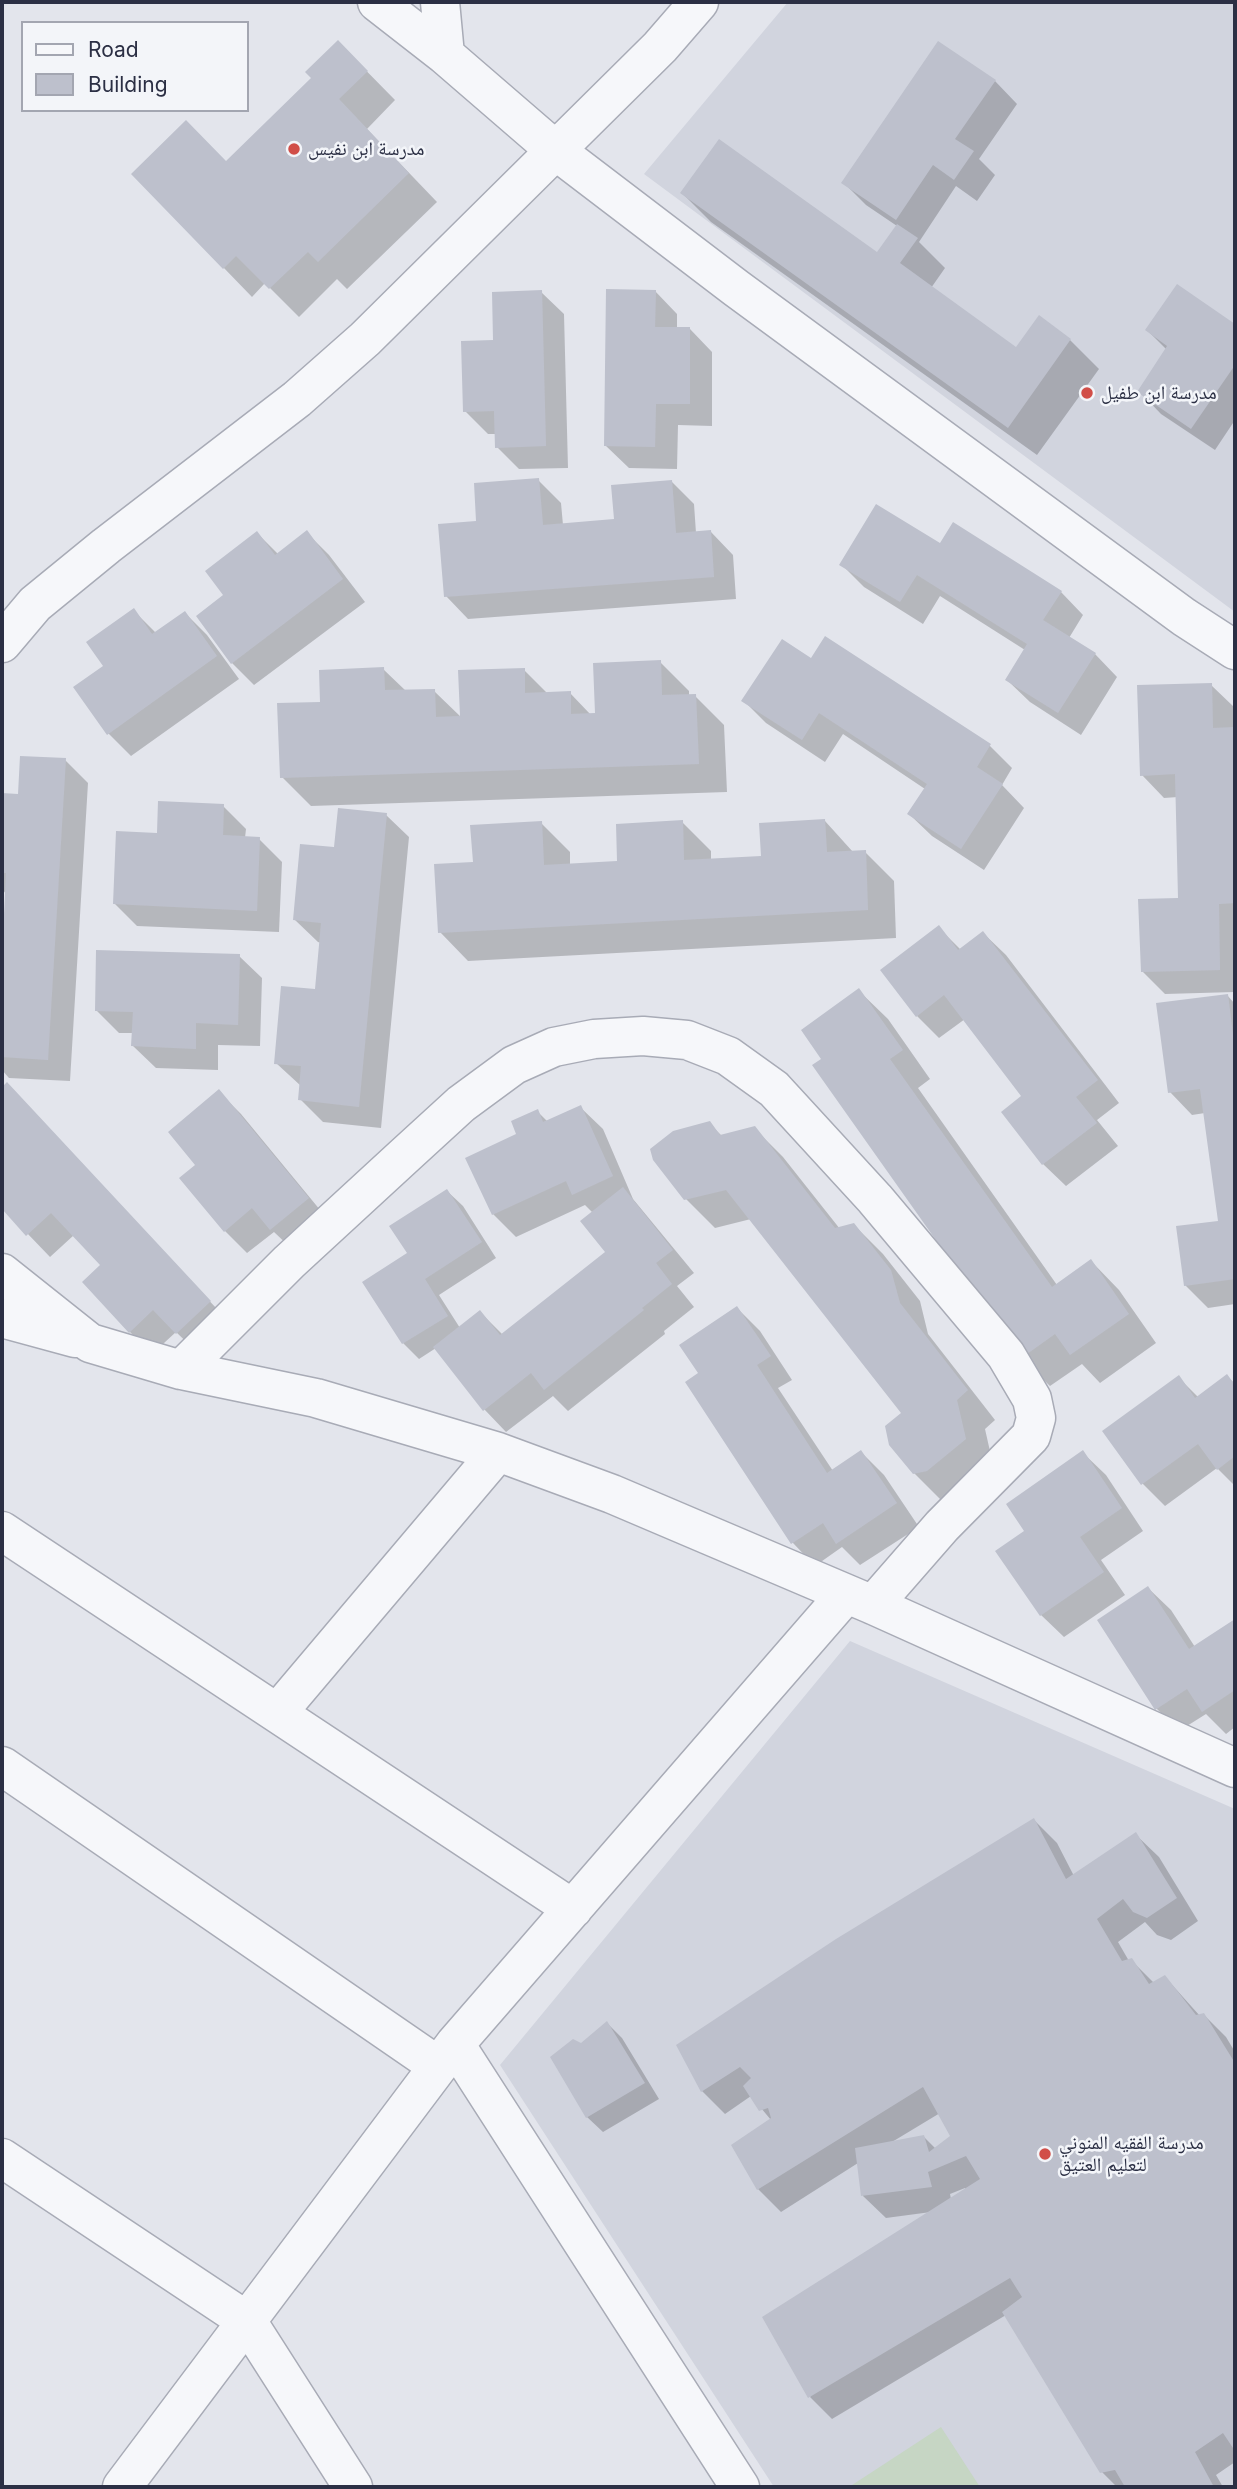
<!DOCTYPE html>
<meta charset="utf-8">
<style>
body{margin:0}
#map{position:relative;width:1237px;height:2489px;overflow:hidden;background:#e3e5ec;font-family:Inter,sans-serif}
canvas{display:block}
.frame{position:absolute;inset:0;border:4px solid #2b2f44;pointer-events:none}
.legend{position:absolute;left:21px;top:21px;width:228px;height:91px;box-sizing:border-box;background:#f3f5f9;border:2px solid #a3a6b1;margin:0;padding:9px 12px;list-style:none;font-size:21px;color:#2b2f44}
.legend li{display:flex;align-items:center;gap:14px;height:35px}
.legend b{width:35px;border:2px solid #a3a6b1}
</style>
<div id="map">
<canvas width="1237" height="2489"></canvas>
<div class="frame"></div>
<ul class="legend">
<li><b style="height:9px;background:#f6f7fa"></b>Road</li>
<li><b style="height:19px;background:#bdc0cc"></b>Building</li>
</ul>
</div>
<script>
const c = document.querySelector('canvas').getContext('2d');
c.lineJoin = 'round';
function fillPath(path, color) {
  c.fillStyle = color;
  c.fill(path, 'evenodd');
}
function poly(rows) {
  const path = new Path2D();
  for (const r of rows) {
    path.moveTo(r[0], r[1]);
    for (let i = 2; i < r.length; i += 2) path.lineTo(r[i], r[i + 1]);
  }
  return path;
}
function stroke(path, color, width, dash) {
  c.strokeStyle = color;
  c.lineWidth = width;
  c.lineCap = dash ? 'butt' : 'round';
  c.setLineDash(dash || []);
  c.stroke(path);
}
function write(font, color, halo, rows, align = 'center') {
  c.font = font + ' Inter,"Noto Naskh Arabic",sans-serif';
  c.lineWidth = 5;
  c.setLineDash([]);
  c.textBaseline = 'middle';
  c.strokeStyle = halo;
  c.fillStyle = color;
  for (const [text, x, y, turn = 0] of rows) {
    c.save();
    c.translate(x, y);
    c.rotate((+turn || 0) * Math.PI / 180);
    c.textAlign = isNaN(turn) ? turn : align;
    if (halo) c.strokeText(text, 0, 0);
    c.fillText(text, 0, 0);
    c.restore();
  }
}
fillPath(poly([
 [788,2,1235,2,1235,612,644,174],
 [850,1641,1235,1809,1235,2487,774,2487,500,2065]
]), '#d1d4de');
fillPath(poly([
 [941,2427,980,2487,849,2487]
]), '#c6d6c4');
fillPath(poly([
 [338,42,395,100,367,129,437,202,347,289,337,279,299,317,265,283,252,297,133,174,226,163,314,78],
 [995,81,1017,104,979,159,995,175,977,201,956,186,919,242,945,268,931,288,1017,349,1039,318,1070,340,1099,369,1037,455,711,222,682,193,878,254,897,226,866,205,843,182],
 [1177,287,1235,326,1235,420,1215,450,1161,414,1139,391,1167,350,1147,330],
 [655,291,677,314,677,329,690,329,712,352,712,426,678,425,677,469,629,468,606,446],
 [541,292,564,314,568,468,519,469,497,447,496,434,488,434,465,411,495,342],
 [538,480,561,503,563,525,615,521,672,482,694,504,696,533,711,532,733,555,736,599,468,619,446,596,478,522],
 [257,533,278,554,307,533,329,555,365,602,254,685,232,663,226,596],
 [941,546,1061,592,1083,615,1069,638,1095,654,1117,677,1081,735,1030,702,1007,680,1025,650,940,596,923,624,864,587,841,564],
 [134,611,156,633,185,613,207,635,239,679,131,756,108,733,105,666],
 [811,661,990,746,1012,768,1002,785,1024,808,984,870,932,836,909,814,925,789,843,734,825,762,766,723,744,701],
 [660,662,689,691,689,696,695,696,724,725,727,792,311,806,282,777,322,703,383,669,406,691,434,691,462,718,524,670,548,694,570,693,591,715,596,715],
 [1211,685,1234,707,1235,992,1165,994,1142,971,1180,900,1178,797,1164,798,1142,775],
 [65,760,88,783,70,1081,9,1078,2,1070,2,956,4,957,7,895,2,889,2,795,20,796],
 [223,806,246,829,245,838,259,839,282,862,279,932,137,926,114,903,159,835],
 [386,815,409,837,381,1128,323,1122,300,1099,301,1086,276,1063,317,991,321,943,318,942,295,920,336,849],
 [825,821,853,852,865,852,894,881,896,938,468,961,440,932,475,864,541,823,570,852,570,865,619,863,682,822,711,851,711,860,762,857],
 [939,928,961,950,983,933,1006,955,1119,1103,1097,1120,1118,1146,1066,1186,1043,1164,1024,1096,965,1019,939,1038,917,1016],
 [239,956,262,978,260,1046,218,1045,218,1070,156,1068,133,1046,134,1033,119,1033,96,1010],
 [859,991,888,1019,930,1079,918,1088,1057,1285,1091,1261,1119,1290,1156,1343,1100,1383,1082,1364,1050,1386,1021,1358,823,1060],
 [1227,995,1235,1004,1235,1304,1208,1308,1185,1285,1220,1222,1205,1113,1192,1115,1170,1092],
 [7,1085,232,1325,200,1355,176,1332,152,1354,130,1332,103,1265,74,1235,50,1257,2,1207,2,1089],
 [219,1092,241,1114,330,1222,294,1251,274,1232,247,1253,225,1231,198,1165],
 [580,1107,603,1129,633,1199,694,1273,677,1286,694,1307,664,1331,665,1334,568,1411,553,1396,506,1432,484,1409,436,1348,419,1359,403,1343,364,1282,409,1254,447,1191,463,1206,496,1258,439,1295,460,1328,480,1312,503,1335,608,1252,593,1213,585,1205,516,1237,493,1214,519,1135,537,1111,548,1122],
 [709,1123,722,1136,754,1128,783,1157,840,1229,854,1225,883,1254,920,1301,928,1334,995,1420,985,1429,994,1469,943,1502,914,1473,903,1413,751,1219,715,1228,686,1199],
 [737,1308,760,1331,792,1380,778,1388,833,1471,861,1452,884,1475,919,1527,860,1565,842,1547,815,1566,793,1543,687,1382,700,1374],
 [1227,1376,1235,1384,1235,1486,1217,1468,1165,1506,1143,1484,1105,1431,1178,1377,1198,1397],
 [1083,1453,1106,1475,1143,1531,1101,1560,1125,1595,1064,1637,1041,1615,1027,1531],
 [1148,1588,1171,1610,1195,1647,1235,1622,1235,1727,1226,1734,1206,1714,1179,1731,1157,1709],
 [1034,1820,1057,1843,1074,1876,1136,1835,1159,1857,1198,1921,1171,1940,1157,1935,1145,1922,1118,1942,1129,1961,1131,1960,1154,1983,1165,1977,1200,2016,1204,2015,1226,2037,1235,2052,1235,2462,1216,2475,1223,2487,1117,2487,1102,2472,1006,2315,832,2419,810,2397,931,2212,886,2218,863,2196,858,2163,781,2212,758,2189,771,2120,751,2096,725,2114,702,2091,679,2046],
 [940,2113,952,2136,936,2149,924,2137,892,2142],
 [965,2188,966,2190,951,2199,950,2194],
 [607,2023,622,2038,659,2099,603,2132,587,2117,581,2045]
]), '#0003');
fillPath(poly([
 [338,40,368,71,339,99,409,173,318,262,308,252,269,289,236,256,223,269,131,174,186,120,226,161,311,78,305,72],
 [938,41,996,80,955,139,974,151,954,180,933,165,896,220,841,183],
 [719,139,877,252,897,224,918,238,900,263,1016,347,1039,315,1071,339,1008,428,680,193],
 [1177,284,1235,324,1235,365,1191,429,1137,392,1167,346,1145,330],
 [606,289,656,290,655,327,690,327,690,404,656,404,655,447,604,446],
 [542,290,546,446,495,448,494,411,463,412,461,341,493,340,492,292],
 [539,478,543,525,614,519,611,485,672,480,676,533,711,530,714,577,444,597,438,524,476,521,474,483],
 [876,504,940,543,953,522,1062,591,1043,620,1096,653,1058,713,1005,680,1027,644,917,575,900,602,839,565],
 [307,530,343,579,231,664,196,616,223,595,205,571,257,531,275,555],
 [134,608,152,634,185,611,217,656,107,735,73,687,103,666,86,642],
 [825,636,991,744,977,767,1003,784,961,849,907,814,927,784,819,713,802,740,741,701,782,639,811,658],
 [661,660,662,695,696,694,699,764,280,778,277,703,320,702,319,670,384,667,385,690,435,689,436,717,460,716,458,670,525,668,525,693,571,691,571,714,595,713,593,663],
 [1212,683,1213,728,1235,727,1235,903,1219,904,1220,970,1141,972,1138,899,1178,898,1175,774,1140,776,1137,685],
 [20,756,66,758,48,1060,2,1057,2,955,6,873,2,873,2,793,18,794],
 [158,801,224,804,223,835,260,837,257,911,113,904,116,831,157,833],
 [338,808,387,813,359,1107,298,1100,301,1066,274,1064,281,986,315,989,321,923,293,920,300,844,334,847],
 [825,819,827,852,866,850,868,910,438,933,434,864,473,862,470,825,542,821,544,865,617,861,616,824,683,820,684,860,761,856,759,823],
 [939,925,958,950,983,931,1098,1080,1076,1097,1097,1123,1042,1165,1001,1112,1021,1096,944,995,916,1017,880,970],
 [96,950,240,954,238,1025,196,1023,196,1049,131,1046,133,1012,95,1011],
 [859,988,903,1050,890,1059,1052,1287,1091,1259,1129,1314,1070,1355,1055,1334,1020,1359,812,1065,821,1059,801,1030],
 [1228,994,1233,1035,1235,1035,1235,1279,1184,1286,1176,1226,1218,1221,1200,1089,1168,1093,1156,1003],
 [7,1082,211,1301,176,1334,153,1310,129,1333,82,1282,100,1265,51,1213,26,1236,2,1209,2,1087],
 [219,1089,309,1198,270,1230,252,1208,224,1232,179,1178,195,1165,168,1132],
 [581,1105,613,1176,572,1195,566,1181,492,1215,465,1158,516,1134,511,1121,538,1109,543,1122],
 [710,1121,720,1135,755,1126,835,1228,854,1223,891,1270,900,1303,968,1390,957,1400,966,1439,927,1471,913,1474,889,1445,885,1426,901,1413,726,1190,684,1200,653,1160,650,1149,673,1131],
 [623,1187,673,1250,656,1263,672,1284,642,1308,644,1310,544,1390,531,1373,483,1411,433,1347,480,1310,500,1335,605,1252,580,1221],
 [447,1189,482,1242,425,1279,448,1316,402,1344,362,1282,407,1253,389,1226],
 [737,1306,771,1356,757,1365,827,1473,861,1450,897,1503,836,1544,823,1523,791,1544,685,1382,698,1373,679,1345],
 [1227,1374,1235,1385,1235,1456,1217,1470,1198,1444,1141,1485,1102,1431,1179,1375,1195,1398],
 [1083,1450,1122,1508,1080,1537,1104,1572,1040,1616,995,1551,1024,1531,1006,1504],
 [1148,1586,1189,1649,1235,1619,1235,1690,1202,1712,1187,1689,1155,1710,1097,1620],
 [1034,1818,1066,1879,1136,1832,1177,1898,1147,1918,1133,1912,1123,1899,1097,1919,1122,1961,1132,1958,1149,1984,1165,1975,1196,2015,1204,2013,1235,2063,1235,2451,1223,2433,1195,2452,1214,2487,1125,2487,1115,2470,1100,2473,1002,2312,1022,2297,1010,2278,808,2398,762,2317,980,2179,966,2156,928,2172,932,2187,861,2196,855,2148,924,2135,929,2152,950,2136,923,2087,757,2190,731,2145,771,2118,768,2108,759,2111,743,2086,751,2078,740,2067,701,2092,676,2045,836,1939],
 [607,2021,645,2083,586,2118,550,2057,573,2039,581,2043]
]), '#bdc0cc');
const minor = poly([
 [377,2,445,55,555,150,736,288,1184,617,1235,650],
 [440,2,445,55],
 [2,643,35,604,106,546,297,399,365,339,660,47,699,2],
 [2,1273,90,1343,181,1370,316,1398,498,1452,612,1494,873,1605,1235,1768],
 [2,1318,75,1338],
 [181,1370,289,1262,402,1158,461,1104,514,1065,554,1047,594,1039,643,1036,687,1040,728,1056,774,1089,875,1199,1006,1355,1032,1399,1036,1418,1031,1436,942,1526,873,1605],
 [2,1531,573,1909],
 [278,1712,498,1452],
 [2,1766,438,2066],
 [455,2044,740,2487],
 [2,2158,247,2321,353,2487],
 [122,2487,455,2044,846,1594]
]);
stroke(minor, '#a8abb6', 41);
stroke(minor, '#f6f7fa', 38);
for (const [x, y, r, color] of [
 [294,149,7,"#d14e48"],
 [1087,393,7,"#d14e48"],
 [1045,2154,7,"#d14e48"]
]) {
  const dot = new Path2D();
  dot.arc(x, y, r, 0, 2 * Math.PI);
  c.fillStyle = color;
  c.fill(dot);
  stroke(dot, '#f3f5f9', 2.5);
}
write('19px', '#2b2f44', '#f3f5f9', [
 ["مدرسة ابن نفيس",308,149],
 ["مدرسة ابن طفيل",1101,393],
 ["مدرسة الفقيه المنوني",1059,2143],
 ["لتعليم العتيق",1059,2165]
], 'left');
</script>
